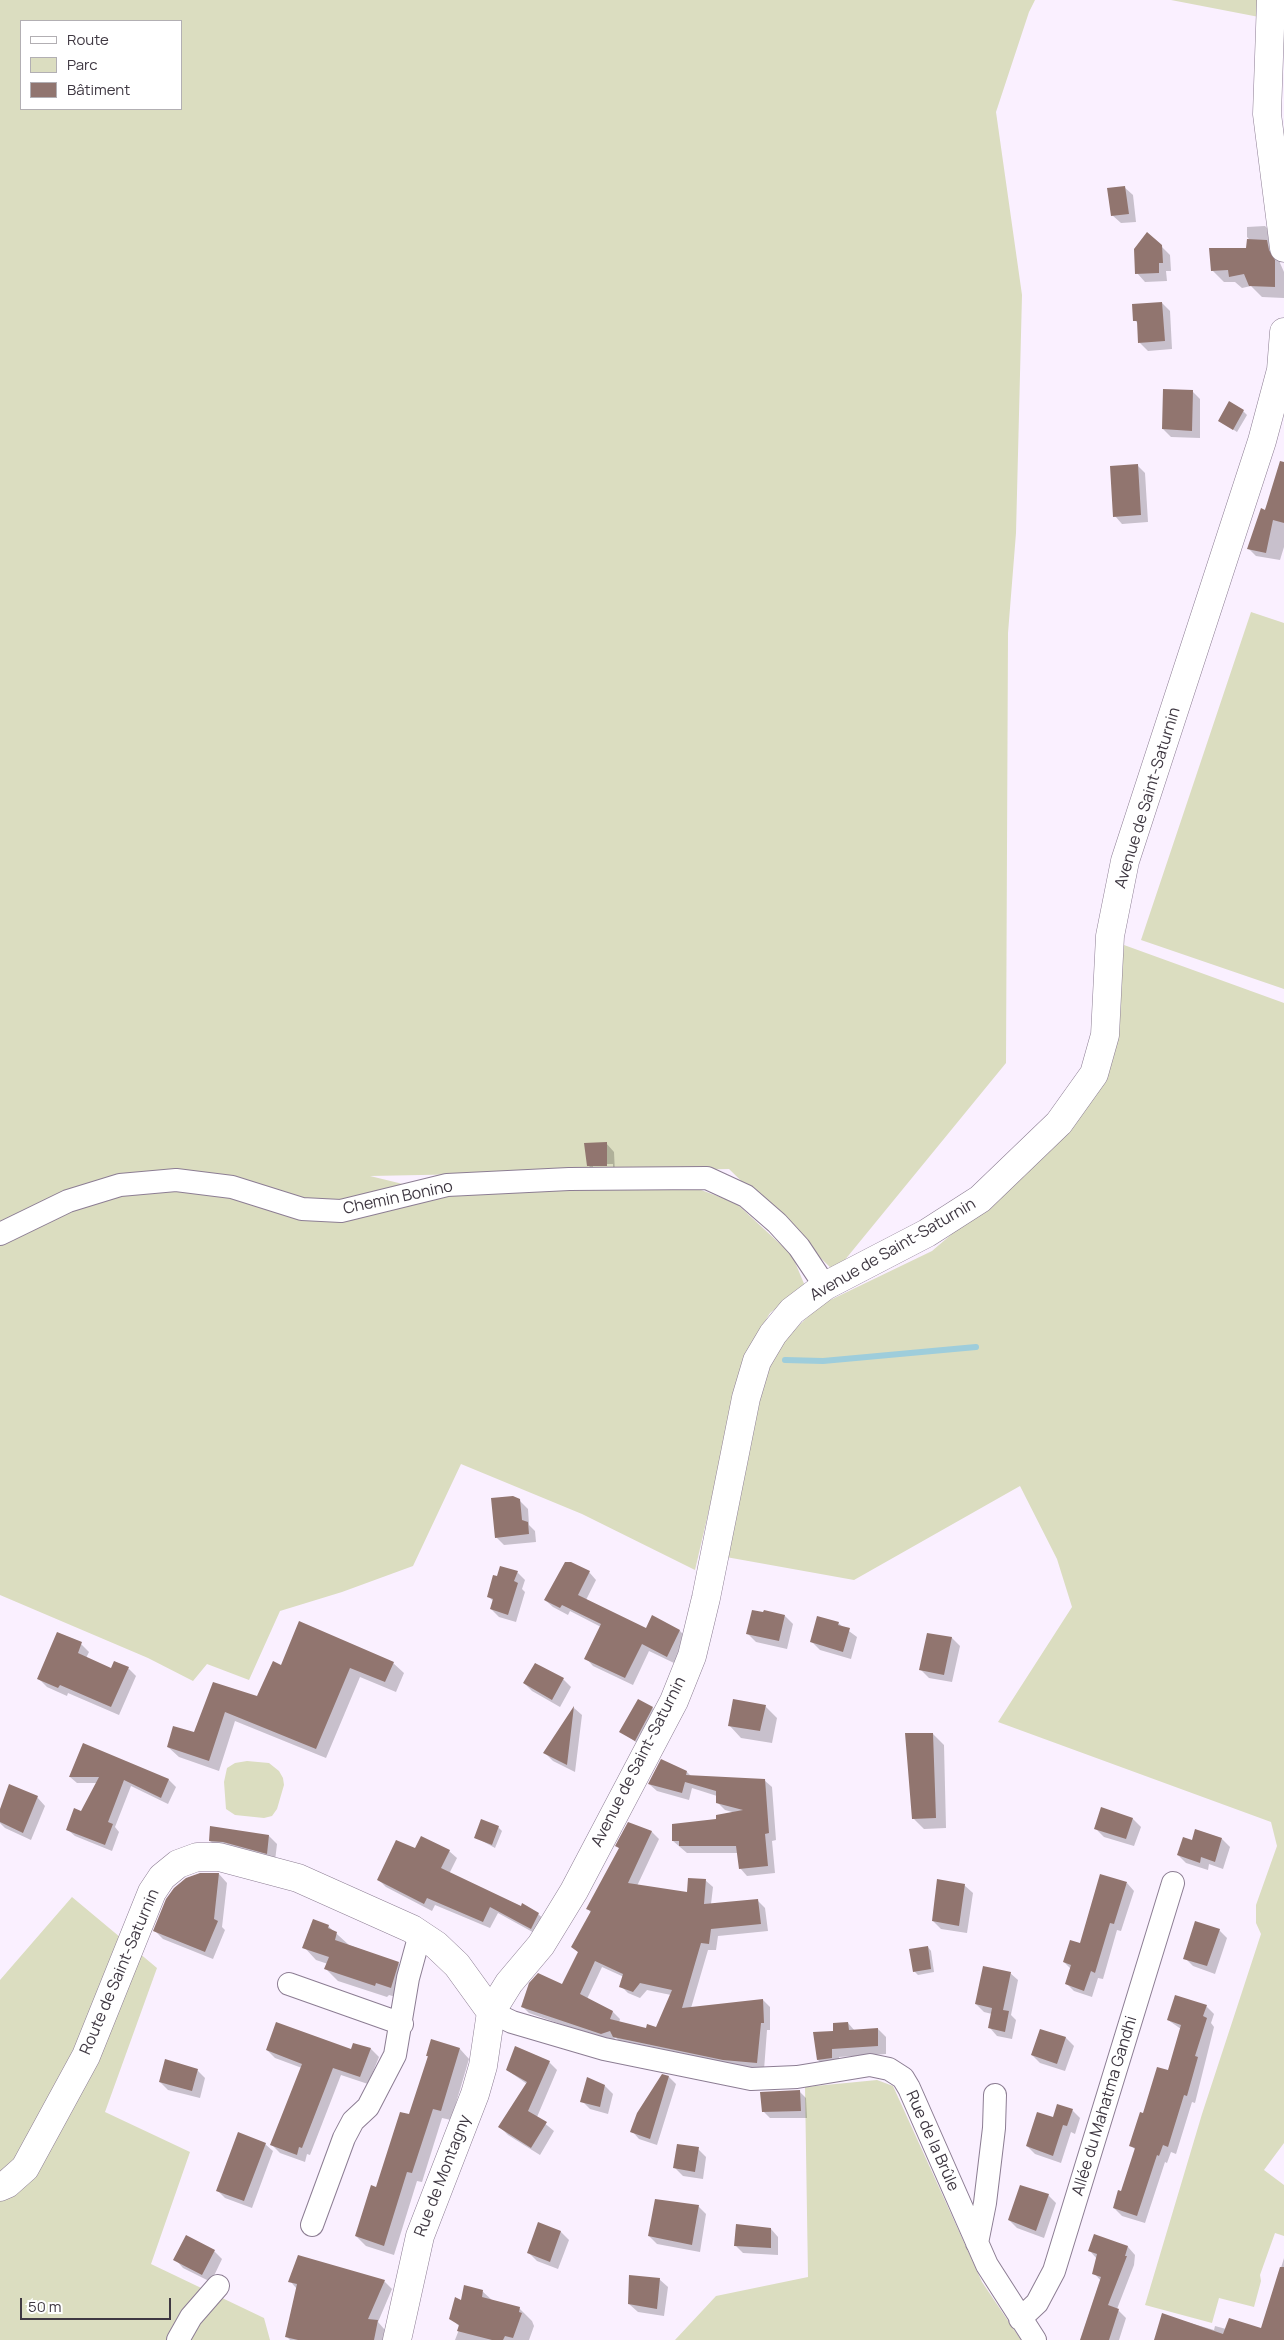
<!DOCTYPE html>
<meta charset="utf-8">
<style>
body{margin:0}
#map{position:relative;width:1284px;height:2340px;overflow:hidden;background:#faf0ff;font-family:Manrope,sans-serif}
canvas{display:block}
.legend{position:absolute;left:20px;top:20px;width:162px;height:90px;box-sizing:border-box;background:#fff;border:1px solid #b2afb3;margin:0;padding:6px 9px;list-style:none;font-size:15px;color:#3f3842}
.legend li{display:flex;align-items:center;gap:10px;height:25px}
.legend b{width:25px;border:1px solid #b2afb3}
.scale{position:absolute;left:20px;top:2298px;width:151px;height:22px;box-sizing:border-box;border:2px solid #3f3842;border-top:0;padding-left:6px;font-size:15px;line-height:18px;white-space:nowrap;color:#3f3842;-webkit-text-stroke:4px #fff;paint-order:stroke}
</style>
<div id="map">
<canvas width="1284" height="2340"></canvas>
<ul class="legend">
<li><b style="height:6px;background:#fff"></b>Route</li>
<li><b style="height:14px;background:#dbddc0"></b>Parc</li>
<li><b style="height:14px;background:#91756f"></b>Bâtiment</li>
</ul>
<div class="scale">50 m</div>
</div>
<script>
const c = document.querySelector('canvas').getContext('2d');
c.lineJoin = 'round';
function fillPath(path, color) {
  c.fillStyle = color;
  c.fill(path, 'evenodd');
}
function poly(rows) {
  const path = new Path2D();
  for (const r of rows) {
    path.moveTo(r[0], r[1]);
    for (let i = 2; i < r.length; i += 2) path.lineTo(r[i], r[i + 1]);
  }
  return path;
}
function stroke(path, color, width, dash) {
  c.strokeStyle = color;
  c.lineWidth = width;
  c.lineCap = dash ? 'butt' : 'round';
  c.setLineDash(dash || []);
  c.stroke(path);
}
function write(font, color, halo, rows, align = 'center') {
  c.font = font + ' Manrope,sans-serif';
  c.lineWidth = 5;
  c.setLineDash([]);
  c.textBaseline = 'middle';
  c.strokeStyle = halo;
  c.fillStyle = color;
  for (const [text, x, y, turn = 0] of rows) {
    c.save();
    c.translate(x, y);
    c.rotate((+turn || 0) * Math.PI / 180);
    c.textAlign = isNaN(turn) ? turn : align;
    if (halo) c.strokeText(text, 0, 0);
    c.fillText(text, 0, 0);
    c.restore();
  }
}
fillPath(poly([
 [0,0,1035,0,1029,12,996,112,1022,295,1016,533,1008,633,1006,1063,835,1272,729,1169,370,1176,452,1196,685,1184,736,1203,792,1255,805,1286,770,1313,745,1355,695,1570,582,1514,461,1464,413,1566,342,1592,280,1611,249,1680,207,1664,193,1681,148,1658,0,1595],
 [21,21,181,21,181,109,21,109],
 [1171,0,1261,0,1259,17],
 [1251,612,1284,623,1284,989,1141,940],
 [1124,945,1284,1003,1284,2143,1264,2170,1284,2185,1284,2236,1275,2233,1260,2275,1261,2281,1254,2307,1219,2298,1212,2323,1145,2305,1202,2114,1261,1934,1256,1923,1256,1905,1277,1846,1271,1822,998,1722,1072,1607,1057,1559,1020,1486,854,1580,726,1557,760,1377,784,1340,820,1305,932,1251,988,1203,1054,1139,1117,1010],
 [247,1761,269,1763,279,1771,283,1778,284,1785,277,1809,272,1816,264,1818,235,1815,226,1809,224,1782,227,1768,235,1763],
 [72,1897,157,1968,105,2112,190,2152,151,2264,264,2318,270,2340,0,2340,0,1980],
 [877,2080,893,2086,982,2282,1021,2340,675,2340,716,2296,808,2277,805,2087]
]), '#dbddc0');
fillPath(poly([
 [1124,187,1133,195,1136,222,1121,223,1112,215],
 [1265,226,1277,238,1280,263,1284,272,1284,298,1262,297,1251,286,1242,288,1235,282,1224,282,1212,270,1247,249,1250,240,1247,237,1247,227],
 [1161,246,1170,255,1171,271,1166,271,1167,281,1145,282,1137,273],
 [1162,303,1170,311,1172,349,1148,351,1140,343,1138,324,1135,320],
 [1192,391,1200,399,1200,438,1171,437,1163,429],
 [1243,411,1247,415,1237,432,1220,421],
 [1284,463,1284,547,1280,560,1256,556,1249,549],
 [1137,465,1145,473,1148,522,1122,524,1115,516],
 [606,1143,614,1152,615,1173,596,1173,588,1165],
 [593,1164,613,1164,613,1167,593,1167],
 [519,1500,528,1509,529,1525,535,1531,536,1542,504,1545,496,1537],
 [517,1572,525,1580,522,1589,525,1592,516,1622,499,1617,491,1609,493,1601,488,1596],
 [589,1572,596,1580,586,1600,646,1630,653,1617,680,1631,687,1638,674,1663,649,1651,633,1685,593,1666,586,1658,601,1627,570,1611,568,1615,553,1607,545,1600],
 [785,1616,793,1624,787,1649,756,1642,748,1634],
 [838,1623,857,1637,851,1659,820,1650,812,1642],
 [928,1634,952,1638,960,1646,952,1682,929,1678,921,1670],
 [81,1644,89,1652,86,1658,112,1670,128,1668,136,1676,119,1715,68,1693,67,1696,47,1687,39,1679],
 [393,1663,404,1673,396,1692,360,1677,326,1758,235,1721,219,1771,179,1757,168,1747,194,1734,214,1684,258,1697,281,1666],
 [563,1679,571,1687,560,1707,532,1691,524,1683],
 [765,1706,777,1718,772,1743,741,1738,729,1725],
 [574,1708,582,1715,575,1772,553,1761,545,1753],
 [653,1708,656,1711,639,1744,621,1732],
 [933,1734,944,1745,946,1828,924,1829,913,1818],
 [83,1744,169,1780,176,1787,168,1804,131,1786,115,1827,119,1832,112,1851,75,1836,68,1830,82,1813,97,1783,77,1783,70,1777],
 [687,1772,692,1777,764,1780,772,1787,776,1840,772,1841,775,1873,747,1876,740,1868,738,1853,687,1853,673,1841,736,1813,725,1810,717,1802,717,1796,692,1788,689,1800,657,1791,649,1784],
 [37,1797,45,1806,31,1840,5,1828,0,1823,0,1812],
 [1133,1819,1141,1827,1134,1846,1104,1837,1095,1828],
 [628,1824,652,1832,659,1839,637,1886,688,1893,705,1880,713,1887,711,1904,757,1900,765,1908,768,1931,718,1936,716,1950,708,1950,691,2008,763,2000,770,2007,770,2030,767,2030,764,2070,622,2044,616,2038,609,2041,529,2013,522,2006,562,1985,579,1953,573,1947,591,1913,588,1909,620,1849,617,1846],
 [602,1967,624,1977,621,1986,628,1993,640,1998,647,1990,671,1995,656,2029,647,2030,619,2023,620,2019,613,2012,587,1999],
 [498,1827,502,1831,495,1848,475,1837],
 [269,1836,277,1844,275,1861,218,1849,210,1841],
 [1222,1839,1230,1847,1223,1869,1209,1864,1208,1870,1186,1863,1178,1855],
 [449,1851,457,1858,449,1874,538,1914,546,1921,538,1935,498,1913,490,1928,435,1905,432,1911,386,1887,379,1880],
 [219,1874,227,1883,222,1927,225,1930,213,1959,163,1939,155,1931],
 [1127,1883,1134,1891,1121,1931,1117,1930,1103,1979,1098,1978,1092,1997,1074,1991,1067,1984,1071,1969,1064,1962,1080,1944],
 [964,1885,973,1893,967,1933,941,1929,933,1921],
 [328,1926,349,1945,398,1963,411,1975,403,1999,389,1995,387,1997,338,1981,326,1969,328,1964,316,1960,304,1947],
 [1219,1930,1227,1938,1215,1974,1193,1966,1185,1958],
 [928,1947,931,1951,934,1972,918,1975,914,1971],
 [1010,1973,1018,1980,1011,2015,1016,2020,1012,2039,997,2036,990,2028,992,2014,984,2012,976,2004],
 [1206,2006,1214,2014,1211,2023,1214,2027,1195,2103,1192,2102,1176,2154,1171,2152,1167,2163,1165,2162,1145,2223,1122,2216,1114,2208,1122,2192,1136,2150,1131,2146,1144,2114,1168,2071,1181,2029,1168,2020],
 [848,2023,855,2031,878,2029,886,2037,886,2054,839,2057,840,2066,826,2068,818,2060,815,2033,835,2032],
 [1040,2030,1066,2038,1074,2046,1065,2071,1040,2063,1032,2055],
 [354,2044,371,2049,379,2057,368,2084,341,2075,310,2155,307,2154,305,2162,280,2153,272,2145,302,2068,275,2058,267,2050,352,2051],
 [460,2049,469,2059,451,2120,442,2118,422,2182,417,2181,394,2255,366,2246,356,2236,409,2116,429,2058,427,2056],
 [549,2062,557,2070,537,2117,554,2131,540,2155,508,2135,500,2127,527,2084,507,2070],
 [197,2070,205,2078,200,2098,168,2090,160,2082],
 [662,2076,669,2077,676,2084,657,2145,639,2139,632,2131],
 [605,2086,613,2094,608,2114,590,2109,582,2101],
 [799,2091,806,2098,807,2118,770,2118,763,2111],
 [1072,2110,1080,2118,1075,2134,1071,2132,1061,2163,1035,2154,1027,2146,1053,2119],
 [265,2144,273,2151,252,2208,225,2198,217,2190],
 [698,2149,706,2157,703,2179,683,2176,675,2168],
 [1048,2195,1056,2203,1044,2238,1017,2228,1009,2220],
 [698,2206,706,2214,700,2252,657,2244,649,2236],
 [539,2224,561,2232,569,2240,558,2269,537,2261,529,2253],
 [771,2229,778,2237,778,2255,743,2253,735,2245],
 [1128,2247,1135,2255,1134,2265,1117,2309,1126,2318,1119,2340,1086,2340,1101,2281,1094,2273,1097,2259,1090,2251],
 [214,2251,222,2259,211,2282,183,2268,175,2259],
 [1284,2258,1284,2340,1155,2340,1163,2315,1214,2330,1215,2326,1226,2329,1262,2330],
 [659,2279,668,2287,664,2316,638,2312,629,2304],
 [290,2281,384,2281,392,2289,378,2322,385,2330,383,2340,290,2340,286,2336,297,2289],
 [482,2291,493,2301,519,2308,532,2321,534,2326,529,2340,455,2340,460,2327,451,2318,462,2302]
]), '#0003');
stroke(poly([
 [785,1360,823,1361,976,1347]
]), '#9ecddb', 6);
fillPath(poly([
 [1125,186,1129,214,1111,216,1107,188],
 [1147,232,1162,245,1163,263,1159,263,1159,273,1135,274,1134,249],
 [1247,239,1267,240,1269,250,1275,260,1275,287,1249,286,1244,274,1229,277,1228,270,1211,271,1209,248,1246,248],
 [1162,302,1165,341,1138,343,1137,321,1133,321,1132,304],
 [1163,389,1193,390,1192,431,1162,429],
 [1229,401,1244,410,1233,430,1218,421],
 [1280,461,1284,462,1284,523,1273,520,1266,553,1247,549,1261,508,1265,510],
 [1138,464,1141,515,1113,517,1110,466],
 [607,1142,607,1166,587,1166,584,1143],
 [513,1496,520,1499,522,1520,528,1522,529,1534,495,1538,491,1498],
 [565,1562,571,1562,590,1571,578,1595,646,1628,652,1615,680,1630,667,1657,642,1644,625,1678,584,1659,601,1624,562,1605,560,1608,544,1600],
 [500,1566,518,1571,514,1581,518,1583,508,1615,490,1609,493,1599,487,1597,493,1575,497,1576],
 [752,1610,763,1612,764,1610,785,1615,779,1641,746,1634],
 [817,1616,839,1622,838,1625,850,1628,843,1652,810,1642],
 [299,1621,394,1662,385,1682,350,1668,316,1749,225,1712,209,1761,167,1747,173,1726,194,1732,213,1682,257,1696,273,1661,281,1665],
 [57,1632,82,1642,78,1653,111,1668,114,1661,129,1667,111,1707,60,1685,58,1688,37,1679],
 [927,1633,952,1637,944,1675,919,1670],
 [535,1663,564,1678,552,1700,523,1683],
 [638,1699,653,1707,635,1741,619,1732],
 [733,1699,766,1705,760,1731,728,1726],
 [574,1706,567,1765,543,1753],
 [905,1733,933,1733,936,1818,912,1819],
 [83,1743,169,1779,161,1798,124,1780,108,1822,113,1824,105,1845,66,1830,74,1808,81,1811,99,1777,69,1777],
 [661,1759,687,1771,686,1775,765,1779,769,1833,765,1834,768,1866,739,1869,736,1846,679,1846,679,1841,672,1841,672,1824,716,1819,716,1815,743,1810,716,1803,716,1791,685,1782,682,1793,648,1784],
 [9,1784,38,1796,23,1833,0,1822,0,1809],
 [1101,1807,1133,1818,1126,1839,1094,1829],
 [481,1819,499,1826,492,1845,474,1838],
 [628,1822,652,1831,628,1883,687,1892,688,1878,706,1879,704,1904,758,1899,761,1924,711,1929,709,1944,701,1943,682,2008,763,1999,764,2023,761,2023,757,2063,723,2060,613,2037,610,2031,601,2034,521,2007,529,1983,538,1973,562,1984,578,1952,571,1947,591,1911,586,1909,619,1848,615,1846],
 [595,1961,623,1974,619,1987,633,1992,640,1983,672,1990,656,2027,647,2024,646,2028,610,2019,613,2011,580,1994],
 [210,1826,269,1835,267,1854,223,1842,209,1841],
 [1195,1829,1222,1838,1215,1862,1201,1857,1200,1863,1177,1855,1183,1837,1192,1840],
 [421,1836,450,1850,441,1868,521,1906,522,1903,539,1913,531,1929,490,1907,483,1922,427,1898,424,1904,377,1880,396,1840,415,1848],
 [200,1873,219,1873,214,1919,218,1921,205,1952,153,1931,166,1899,174,1888,186,1878],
 [1100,1874,1127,1882,1114,1924,1110,1923,1095,1973,1091,1971,1084,1991,1065,1984,1071,1965,1063,1962,1070,1940,1080,1943],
 [937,1879,965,1884,959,1926,932,1921],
 [313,1919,329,1925,328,1928,337,1932,335,1940,399,1962,391,1988,376,1983,375,1986,324,1969,329,1957,302,1948],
 [1195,1921,1220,1929,1207,1966,1183,1959],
 [928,1946,931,1969,913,1972,909,1949],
 [983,1966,1011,1972,1003,2010,1009,2011,1005,2032,988,2028,992,2008,975,2004],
 [1175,1995,1207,2005,1203,2016,1207,2018,1195,2056,1198,2057,1187,2096,1184,2095,1168,2147,1163,2145,1159,2156,1157,2155,1137,2216,1113,2208,1118,2190,1121,2191,1135,2148,1129,2146,1140,2112,1143,2113,1157,2067,1168,2070,1181,2025,1167,2020],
 [276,2022,351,2049,353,2043,371,2048,360,2077,333,2068,302,2148,299,2147,297,2155,270,2145,302,2064,266,2050],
 [848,2022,849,2030,878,2028,878,2046,832,2049,832,2058,817,2060,813,2032,833,2031,833,2023],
 [1040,2029,1066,2037,1057,2064,1031,2055],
 [431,2039,460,2048,441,2111,433,2109,412,2173,407,2172,384,2246,355,2236,371,2185,376,2187,400,2112,409,2114,428,2056,426,2056],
 [515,2046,550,2061,528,2111,547,2122,531,2148,498,2127,527,2082,506,2070],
 [165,2059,198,2069,192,2091,159,2082],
 [662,2074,669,2076,650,2139,630,2132,637,2113],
 [587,2077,605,2085,600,2107,580,2102],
 [800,2090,801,2111,762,2112,760,2092],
 [1057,2104,1073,2109,1067,2126,1063,2125,1053,2156,1026,2146,1037,2112,1053,2117],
 [238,2132,266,2143,244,2201,216,2191],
 [677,2144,699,2147,695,2172,673,2168],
 [1020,2185,1049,2194,1036,2231,1008,2220],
 [655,2199,699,2205,692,2245,648,2236],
 [538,2222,561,2231,550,2262,527,2253],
 [736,2224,771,2228,771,2248,734,2246],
 [1094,2234,1128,2246,1125,2256,1127,2256,1108,2305,1119,2309,1109,2340,1080,2340,1101,2277,1092,2274,1097,2254,1088,2251],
 [186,2235,215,2250,202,2275,173,2260],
 [298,2255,385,2280,368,2319,378,2320,374,2340,298,2340,285,2337,297,2284,288,2282],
 [1280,2267,1284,2267,1284,2340,1154,2340,1162,2313,1223,2334,1229,2318,1261,2328],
 [629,2275,660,2278,657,2309,628,2304],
 [464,2285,483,2290,482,2297,520,2307,519,2312,522,2313,513,2338,505,2336,503,2340,492,2340,457,2331,459,2325,449,2319,455,2297,461,2300]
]), '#91756f');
const street = poly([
 [0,1234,68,1201,120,1185,176,1180,232,1187,302,1209,341,1211,447,1185,569,1179,707,1178,746,1196,777,1223,799,1247,825,1286],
 [289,1984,402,2024],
 [491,2012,512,2022,604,2049,751,2079,797,2077,870,2065,889,2069,903,2078,909,2088,987,2265,1035,2340],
 [312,2225,344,2138,353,2121,368,2107,395,2055,408,1978,420,1934],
 [977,2243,985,2203,994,2128,995,2095],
 [1020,2319,1037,2303,1054,2271,1173,1883],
 [178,2340,191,2317,218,2286]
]);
const secondary = poly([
 [1271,0,1267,114,1284,248],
 [0,2187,7,2184,25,2168,86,2056,152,1892,162,1877,178,1864,197,1857,219,1857,298,1878,412,1929,436,1945,457,1965,491,2012],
 [397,2340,420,2236,475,2094,483,2066,491,2012,509,1983,541,1945,574,1891,674,1701,692,1656,706,1598,746,1398,757,1361,773,1334,792,1311,825,1286,927,1233,980,1199,1059,1123,1094,1074,1105,1035,1110,936,1125,861,1262,441,1281,370,1284,332]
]);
stroke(street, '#8c7d93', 24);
stroke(secondary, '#8c7d93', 29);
stroke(street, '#fff', 22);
stroke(secondary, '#fff', 28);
write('16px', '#3f3842', '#fff', [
 ["Avenue de Saint-Saturnin",1148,798,-73],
 ["Chemin Bonino",398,1198,-12],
 ["Avenue de Saint-Saturnin",893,1250,-30],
 ["Avenue de Saint-Saturnin",639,1762,-63],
 ["Route de Saint-Saturnin",120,1972,-67],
 ["Allée du Mahatma Gandhi",1105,2106,-73],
 ["Rue de la Brûle",932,2141,66],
 ["Rue de Montagny",443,2176,-69]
]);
</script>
